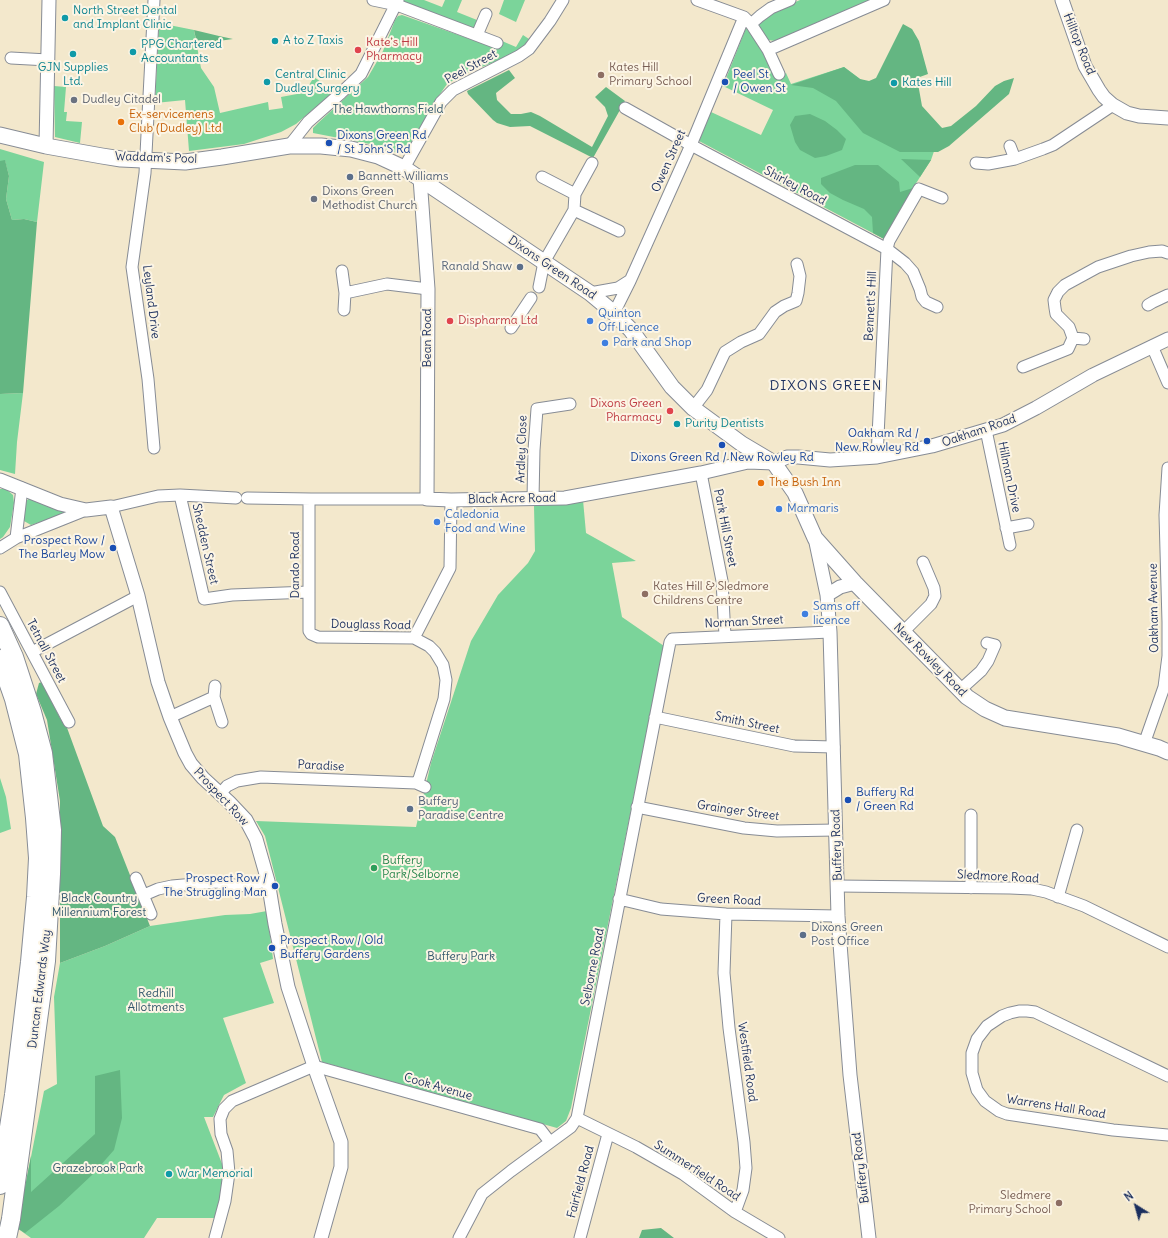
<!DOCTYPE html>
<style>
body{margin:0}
#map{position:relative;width:1168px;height:1238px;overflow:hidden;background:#f3e8cc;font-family:Delius,sans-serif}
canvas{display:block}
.north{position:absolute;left:1116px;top:1186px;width:40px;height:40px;-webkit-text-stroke:3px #fcf5e5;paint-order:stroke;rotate:323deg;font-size:11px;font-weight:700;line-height:16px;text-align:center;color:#1b2f5e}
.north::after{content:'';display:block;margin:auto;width:14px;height:18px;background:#1b2f5e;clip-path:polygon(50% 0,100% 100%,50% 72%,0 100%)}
</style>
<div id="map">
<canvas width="1168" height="1238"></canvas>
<div class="north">N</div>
</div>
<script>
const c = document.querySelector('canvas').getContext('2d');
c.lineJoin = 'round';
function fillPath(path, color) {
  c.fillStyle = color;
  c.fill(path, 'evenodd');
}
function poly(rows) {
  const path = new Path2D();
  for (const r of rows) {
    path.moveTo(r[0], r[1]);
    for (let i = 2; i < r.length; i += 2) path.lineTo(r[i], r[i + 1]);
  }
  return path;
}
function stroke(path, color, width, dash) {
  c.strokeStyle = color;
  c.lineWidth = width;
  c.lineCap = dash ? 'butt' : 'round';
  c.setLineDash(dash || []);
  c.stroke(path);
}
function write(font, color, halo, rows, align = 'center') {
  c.font = font + ' Delius,sans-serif';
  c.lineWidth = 4;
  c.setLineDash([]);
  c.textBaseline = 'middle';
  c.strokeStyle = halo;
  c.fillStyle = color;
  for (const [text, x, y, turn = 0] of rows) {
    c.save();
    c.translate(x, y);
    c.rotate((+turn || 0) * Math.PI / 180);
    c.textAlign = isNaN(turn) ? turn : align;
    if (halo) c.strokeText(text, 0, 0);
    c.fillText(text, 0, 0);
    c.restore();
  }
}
fillPath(poly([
 [404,0,424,0,442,7,445,0,462,0,457,12,477,20,475,27,472,28,403,3],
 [504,0,525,0,516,22,499,14],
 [800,0,873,0,775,41,768,40,760,32,759,25,765,17,772,12],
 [402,15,498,49,502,41,516,47,523,35,529,39,519,52,462,75,447,84,436,100,411,148,397,153,370,144,313,133,313,128,318,123,368,77,383,51,395,20,398,16],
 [159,23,194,30,201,68,214,87,220,113,268,102,269,110,283,108,281,97,313,91,309,85,314,77,321,82,332,93,296,124,281,132,244,144,189,151,185,100,155,103],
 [746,28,760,46,776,77,786,73,791,84,844,67,860,79,942,128,931,160,913,188,884,239,699,141,711,112,761,135,773,110,723,86],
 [54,86,66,87,64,112,67,112,66,121,82,122,80,143,55,137],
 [0,149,44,162,37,222,24,219,12,220,6,199,9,176,5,161,0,161],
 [23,393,17,442,15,474,0,470,0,394],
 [0,489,6,489,13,495,14,503,10,527,3,537,0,539],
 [30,498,66,510,64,513,55,517,31,525,24,521,22,514,26,501],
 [583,500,586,533,636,561,612,563,622,617,664,646,571,1108,566,1121,557,1128,322,1062,265,836,256,821,416,827,431,763,471,641,498,595,528,563,535,551,534,506],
 [0,778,6,797,11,829,0,833],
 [267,911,273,959,260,963,274,1003,223,1018,246,1083,224,1095,213,1117,204,1117,224,1169,217,1218,157,1218,144,1238,31,1238,17,1228,44,1091,57,1084,54,997,60,963,105,946,150,926,225,915,250,914]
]), '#7bd49a');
fillPath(poly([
 [903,24,912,29,919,41,928,74,917,78,922,106,942,128,951,126,976,106,995,86,1004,81,1014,78,1009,94,949,146,938,152,900,152,863,133,836,101,813,88,791,85,844,67,860,79,869,81,876,78],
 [194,30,219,36,233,39,197,44],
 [509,70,515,78,496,93,497,100,511,114,521,114,531,112,540,116,592,147,608,116,605,107,595,97,606,87,625,101,593,158,530,126,510,127,497,123,493,120,468,94,467,91],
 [810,114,825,121,837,130,846,139,842,150,826,156,815,158,800,150,795,142,790,125,795,116],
 [901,159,931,160,920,177],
 [5,160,9,176,6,199,12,220,24,219,37,222,23,393,0,394,0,161],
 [855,165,878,165,899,182,900,192,913,188,884,239,873,233,872,217,864,209,843,200,830,193,821,184,821,178],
 [42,682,60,718,66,725,103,826,115,837,150,926,105,946,60,963,60,801,47,720,36,694,39,683],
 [120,1070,122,1118,114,1150,92,1175,59,1206,25,1233,17,1228,31,1156,31,1192,95,1134,95,1076],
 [661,1228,674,1238,639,1238,642,1230]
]), '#64b682');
const minor = poly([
 [373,0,397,5,497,43],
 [697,0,744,17,751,24,768,50,779,74],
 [751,24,760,16,771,8,790,0],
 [477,35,486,14],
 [768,50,884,0],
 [11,58,48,60],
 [625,108,691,145,887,249,905,263,913,272,920,289,922,297,926,302,937,307],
 [289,146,308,122,341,93,361,74,398,0],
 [1010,146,1015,159],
 [976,163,988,164,1015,159,1043,149,1053,145,1113,105],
 [404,168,441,102,453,90,519,56,529,49,550,21,563,0],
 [542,177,575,194],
 [574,210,619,231],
 [342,271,345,293,344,310],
 [539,287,544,262,574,210,575,194,592,163],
 [345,293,387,284,428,289],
 [590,293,618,288,629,281],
 [1148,305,1153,302,1168,295],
 [614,313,630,281,691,145,744,17],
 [511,328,531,298],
 [1073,338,1069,327,1056,314,1055,308,1054,300,1058,292,1065,285,1098,267,1131,256,1149,252,1162,251,1168,253],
 [1152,346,1168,383],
 [1023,367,1068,349,1073,338,1084,339],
 [693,408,707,390,725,352,741,342,759,334,775,312,784,306,796,301,798,293,800,276,797,264],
 [986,430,1010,545],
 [154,448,148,379,132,267,145,173,154,0],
 [877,457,887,249,889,241,919,189,942,198],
 [701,473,722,581,725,636],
 [180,495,204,599,232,595,309,592],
 [247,498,311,499,427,499],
 [309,499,309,631,311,634,318,637,414,638,429,646,435,652,443,665,446,680,444,699,419,779,416,783],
 [533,499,534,450,537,409,570,404],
 [111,507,158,496,180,495,236,498],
 [1006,528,1028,524],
 [16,538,22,488],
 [0,548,16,538,86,510],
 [0,592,69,722],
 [903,632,931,604,935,596,934,588,923,562],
 [414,638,450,568,451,500],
 [32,652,138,596],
 [215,686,214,697,222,722],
 [960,690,981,671,988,661,995,645,987,643],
 [170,717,214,697],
 [655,717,794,746,834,747],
 [1144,744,1164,687,1168,656,1168,622,1165,515,1168,468],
 [220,794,227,786,237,781,261,777,416,783,425,787],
 [637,807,744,828,777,831,836,830],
 [136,878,151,914],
 [838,886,1010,888,1032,889,1046,892,1084,906,1168,947],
 [971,888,971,815],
 [144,895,158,889,172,886,217,882,239,886,268,881],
 [1058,897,1077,830],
 [619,899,661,909,726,914,838,916],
 [726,914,724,973,729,1028,744,1142,746,1168,743,1190,735,1212],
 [1168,1076,1035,1012,1027,1011,1019,1011,1010,1013,1002,1016,987,1026,977,1039,972,1053,972,1073,977,1090,985,1101,999,1111,1007,1114,1113,1130,1168,1135],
 [577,1118,636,1147,683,1174,735,1212,779,1238],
 [215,1238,225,1201,229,1173,227,1151,221,1134,220,1119,224,1109,232,1101,314,1066,540,1129,550,1142],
 [459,1238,482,1194,511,1171,571,1127,577,1118,670,642,672,639,830,632],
 [580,1238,608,1134]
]);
const tertiary = poly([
 [1062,0,1085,66,1099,90,1104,97,1113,105,1127,113,1139,116,1168,118],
 [46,146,49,0],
 [420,178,428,289,427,499,451,500,565,498,701,473,748,462,774,463,787,457,798,457,830,460,877,457,932,446,1003,425,1036,408,1093,375,1168,339],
 [0,480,60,504,86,510,111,507,138,596,158,682,170,717,185,753,191,764,203,778,229,802,246,820,256,839,268,881,275,924,288,987,314,1066,341,1142,341,1167,321,1238],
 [815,538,827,595,830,632,838,916,841,957,850,1075,869,1238],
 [827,595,840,587,855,583]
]);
const secondary = poly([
 [0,135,46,146,102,156,121,159,185,162,222,157,289,146,321,146,351,149,378,156,404,168,590,293,614,313,631,330,672,387,693,408,742,444,774,463,795,493,815,538,855,583,967,697,985,709,1005,718,1118,736,1159,748,1168,752]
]);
const trunk = poly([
 [0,626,14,657,32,712,43,753,52,830,51,874,46,961,11,1219],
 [0,659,14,699,28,754,35,818,38,858,36,897,30,962,14,1095,0,1185]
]);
stroke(minor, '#878c95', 13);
stroke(tertiary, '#878c95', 15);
stroke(secondary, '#878c95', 17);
stroke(trunk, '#878c95', 20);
stroke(minor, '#fff', 11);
stroke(tertiary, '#fff', 13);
stroke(secondary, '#fff', 15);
stroke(trunk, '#fff', 18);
const trunkBridge = poly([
 [7,1238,11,1219]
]);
stroke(trunkBridge, '#878c95', 20, []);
stroke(trunkBridge, '#fff', 18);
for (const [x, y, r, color] of [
 [65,18,4,"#0f9aa8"],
 [275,41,4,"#0f9aa8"],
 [358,50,4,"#e0444e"],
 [133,52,4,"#0f9aa8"],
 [73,54,4,"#0f9aa8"],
 [601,75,4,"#8d6e63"],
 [267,82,4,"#0f9aa8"],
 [725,82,4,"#1a4fb4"],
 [894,83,4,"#0f9aa8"],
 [74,100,4,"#6b7280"],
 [121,122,4,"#e8710a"],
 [329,143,4,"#1a4fb4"],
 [350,177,4,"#5c6f8a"],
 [314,199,4,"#6b7280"],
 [520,267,4,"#5c6f8a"],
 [450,321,4,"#e0444e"],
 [590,321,4,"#3f7fe0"],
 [605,343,4,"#3f7fe0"],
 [670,411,4,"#e0444e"],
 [677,424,4,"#0f9aa8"],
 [927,441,4,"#1a4fb4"],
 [722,445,4,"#1a4fb4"],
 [761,483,4,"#e8710a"],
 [779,509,4,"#3f7fe0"],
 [437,522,4,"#3f7fe0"],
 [113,548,4,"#1a4fb4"],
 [645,594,4,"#8d6e63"],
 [805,614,4,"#3f7fe0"],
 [848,800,4,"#1a4fb4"],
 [410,809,4,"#5c6f8a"],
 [374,868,4,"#2e9e5b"],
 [275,886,4,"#1a4fb4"],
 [803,935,4,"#5c6f8a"],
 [272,948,4,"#1a4fb4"],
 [169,1174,4,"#0f9aa8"],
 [1059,1203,4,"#8d6e63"]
]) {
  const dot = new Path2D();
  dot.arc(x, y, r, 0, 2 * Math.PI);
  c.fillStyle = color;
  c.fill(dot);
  stroke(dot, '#fcf5e5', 1.5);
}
write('12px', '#0d838f', '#fcf5e5', [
 ["North Street Dental",73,11],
 ["and Implant Clinic",73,25],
 ["A to Z Taxis",283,41],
 ["PPG Chartered",141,45],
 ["Accountants",141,59],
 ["GJN Supplies",73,68,"center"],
 ["Ltd.",73,82,"center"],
 ["Central Clinic",275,75],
 ["Dudley Surgery",275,89],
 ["Kates Hill",902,83],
 ["Purity Dentists",685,424],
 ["War Memorial",177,1174]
], 'left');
write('12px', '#be3a42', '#fcf5e5', [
 ["Kate's Hill",366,43],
 ["Pharmacy",366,57],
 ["Dispharma Ltd",458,321],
 ["Dixons Green",662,404,"right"],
 ["Pharmacy",662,418,"right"]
], 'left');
write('12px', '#1b2f5e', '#fcf5e5', [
 ["Hilltop Road",1079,44,68],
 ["Peel Street",471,67,-29],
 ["Waddam's Pool",156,158,2],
 ["Owen Street",669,161,-66],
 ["Shirley Road",795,186,28],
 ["Dixons Green Road",552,268,34],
 ["Leyland Drive",151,302,83],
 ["Bennett's Hill",871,306,-87],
 ["Bean Road",428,338,-90],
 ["Oakham Road",979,431,-19],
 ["Ardley Close",522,449,-88],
 ["Hillman Drive",1009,477,78],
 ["Black Acre Road",512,499,-1],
 ["Park Hill Street",725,528,79],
 ["Shedden Street",205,544,77],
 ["Dando Road",296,565,-90],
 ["Oakham Avenue",1154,608,-91],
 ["Norman Street",744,622,-3],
 ["Douglass Road",371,625,1],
 ["Tetnall Street",46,651,62],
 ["New Rowley Road",930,660,45],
 ["Smith Street",747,723,12],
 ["Paradise",321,766,3],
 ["Prospect Row",221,797,47],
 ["Grainger Street",738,811,8],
 ["Buffery Road",837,845,-92],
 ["Sledmore Road",998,877,3],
 ["Green Road",729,900,3],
 ["Selborne Road",593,967,-79],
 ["Duncan Edwards Way",40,989,-83],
 ["Westfield Road",747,1062,82],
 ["Cook Avenue",438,1087,16],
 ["Warrens Hall Road",1056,1107,9],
 ["Buffery Road",861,1168,-97],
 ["Summerfield Road",697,1171,33],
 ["Fairfield Road",581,1182,-75]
]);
write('12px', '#785e54', '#fcf5e5', [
 ["Kates Hill",609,68],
 ["Primary School",609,82],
 ["Kates Hill & Sledmore",653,587],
 ["Childrens Centre",653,601],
 ["Sledmere",1051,1196,"right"],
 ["Primary School",1051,1210,"right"]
], 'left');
write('12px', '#164399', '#fcf5e5', [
 ["Peel St",733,75],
 ["/ Owen St",733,89],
 ["Dixons Green Rd",337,136],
 ["/ St John'S Rd",337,150],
 ["Oakham Rd /",919,434,"right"],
 ["New Rowley Rd",919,448,"right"],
 ["Dixons Green Rd / New Rowley Rd",722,458,"center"],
 ["Prospect Row /",105,541,"right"],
 ["The Barley Mow",105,555,"right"],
 ["Buffery Rd",856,793],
 ["/ Green Rd",856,807],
 ["Prospect Row /",267,879,"right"],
 ["The Struggling Man",267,893,"right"],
 ["Prospect Row / Old",280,941],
 ["Buffery Gardens",280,955]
], 'left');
write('12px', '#5b616d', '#fcf5e5', [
 ["Dudley Citadel",82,100],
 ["Dixons Green",322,192],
 ["Methodist Church",322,206]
], 'left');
write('12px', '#33586d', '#fcf5e5', [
 ["The Hawthorns Field",388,110],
 ["Black Country",99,899],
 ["Millennium Forest",99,913],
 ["Buffery Park",461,957],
 ["Redhill",156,994],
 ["Allotments",156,1008],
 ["Grazebrook Park",98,1169]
]);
write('12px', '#c56008', '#fcf5e5', [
 ["Ex-servicemens",129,115],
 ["Club (Dudley) Ltd",129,129],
 ["The Bush Inn",769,483]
], 'left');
write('12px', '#4e5e75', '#fcf5e5', [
 ["Bannett Williams",358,177],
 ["Ranald Shaw",512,267,"right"],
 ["Buffery",418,802],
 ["Paradise Centre",418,816],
 ["Dixons Green",811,928],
 ["Post Office",811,942]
], 'left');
write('12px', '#366cbe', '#fcf5e5', [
 ["Quinton",598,314],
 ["Off Licence",598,328],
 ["Park and Shop",613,343],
 ["Marmaris",787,509],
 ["Caledonia",445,515],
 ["Food and Wine",445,529],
 ["Sams off",813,607],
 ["licence",813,621]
], 'left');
write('12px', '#27864d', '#fcf5e5', [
 ["Buffery",382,861],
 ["Park/Selborne",382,875]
], 'left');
c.letterSpacing = '1px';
write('14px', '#1b2f5e', '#fcf5e5', [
 ["DIXONS GREEN",826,386]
]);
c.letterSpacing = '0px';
</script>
